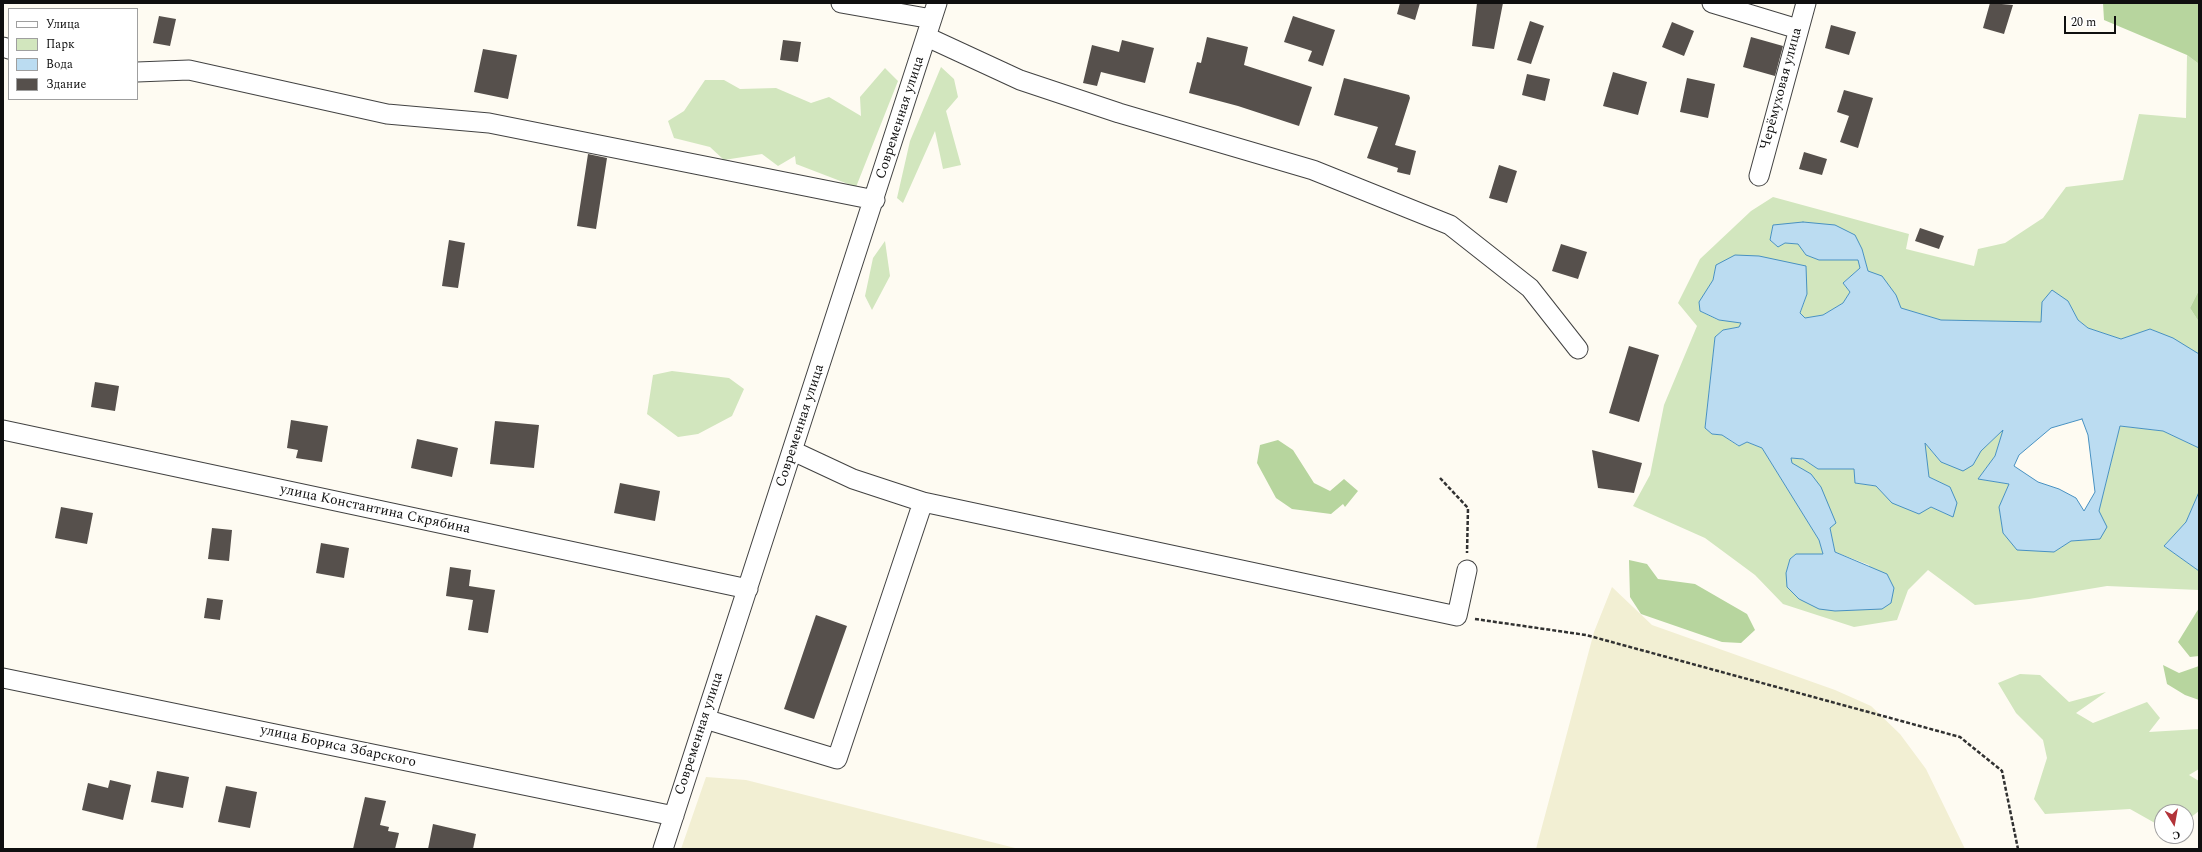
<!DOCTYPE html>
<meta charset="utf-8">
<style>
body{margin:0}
#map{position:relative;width:2202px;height:852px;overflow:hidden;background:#fefbf2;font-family:Spectral,serif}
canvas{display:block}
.frame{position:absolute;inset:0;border:4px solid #0f0f0f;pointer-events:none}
.legend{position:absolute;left:8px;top:8px;width:130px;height:92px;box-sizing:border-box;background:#fff;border:1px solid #9f9f9f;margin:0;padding:5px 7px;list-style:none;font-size:12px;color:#0f0f0f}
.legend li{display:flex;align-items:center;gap:8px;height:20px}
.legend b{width:20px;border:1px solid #9f9f9f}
.north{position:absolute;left:2154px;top:804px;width:40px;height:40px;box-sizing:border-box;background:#fff;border:1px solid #9f9f9f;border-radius:50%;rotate:169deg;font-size:11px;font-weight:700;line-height:16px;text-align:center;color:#0f0f0f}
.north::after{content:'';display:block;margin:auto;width:14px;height:18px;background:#b23339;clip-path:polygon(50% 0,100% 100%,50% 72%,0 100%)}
.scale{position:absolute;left:2064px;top:16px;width:52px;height:18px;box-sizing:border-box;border:2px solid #0f0f0f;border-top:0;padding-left:5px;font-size:12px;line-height:14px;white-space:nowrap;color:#0f0f0f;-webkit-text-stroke:3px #fff;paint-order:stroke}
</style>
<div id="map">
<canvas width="2202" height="852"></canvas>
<div class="frame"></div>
<ul class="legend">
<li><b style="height:5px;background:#fff"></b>Улица</li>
<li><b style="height:11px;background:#d2e6be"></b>Парк</li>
<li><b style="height:11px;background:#bbdcf1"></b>Вода</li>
<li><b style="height:11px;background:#56504c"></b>Здание</li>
</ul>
<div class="north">С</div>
<div class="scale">20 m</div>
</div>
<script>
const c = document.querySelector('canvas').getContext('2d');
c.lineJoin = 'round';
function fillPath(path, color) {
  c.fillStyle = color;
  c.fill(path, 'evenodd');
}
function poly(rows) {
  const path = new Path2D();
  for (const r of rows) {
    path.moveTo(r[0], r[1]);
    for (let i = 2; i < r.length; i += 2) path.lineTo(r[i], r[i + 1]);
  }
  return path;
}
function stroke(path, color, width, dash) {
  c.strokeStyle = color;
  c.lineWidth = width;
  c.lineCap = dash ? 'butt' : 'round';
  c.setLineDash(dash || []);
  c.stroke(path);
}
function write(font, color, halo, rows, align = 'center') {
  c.font = font + ' Spectral,serif';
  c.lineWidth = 4;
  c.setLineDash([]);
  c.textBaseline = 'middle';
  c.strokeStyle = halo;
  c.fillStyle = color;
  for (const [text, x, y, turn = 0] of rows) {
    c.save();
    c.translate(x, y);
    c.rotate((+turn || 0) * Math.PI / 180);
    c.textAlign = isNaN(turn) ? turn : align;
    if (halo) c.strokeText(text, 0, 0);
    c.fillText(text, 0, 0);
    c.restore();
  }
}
fillPath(poly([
 [1612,587,1652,625,1835,690,1871,706,1900,734,1926,769,1965,849,1536,849,1586,662,1594,632],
 [706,777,746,780,1019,849,681,849]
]), '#f2efd3');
fillPath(poly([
 [2187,55,2199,64,2199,290,2190,308,2199,322,2199,354,2151,329,2121,339,2088,328,2078,320,2068,301,2042,302,2042,322,1941,320,1901,308,1896,295,1868,271,1862,249,1773,225,1770,240,1778,247,1785,243,1799,244,1806,255,1819,260,1858,259,1860,268,1843,283,1850,292,1843,303,1823,315,1805,318,1800,314,1807,294,1716,265,1713,280,1699,303,1700,311,1718,320,1742,322,1739,327,1723,330,1715,337,1705,428,1712,434,1722,435,1738,446,1747,442,1762,448,1819,540,1823,554,1796,554,1790,559,1786,573,1859,609,1882,609,1869,565,1835,552,1830,528,1811,474,1791,463,1790,458,1802,459,1818,469,1854,469,1855,483,1876,486,1893,503,1931,507,1953,517,1950,487,1929,477,1924,442,1941,462,1973,465,1981,451,2003,430,1995,456,1978,479,2009,484,1999,507,2003,533,2054,552,2071,541,2100,539,2099,511,2120,426,2163,431,2199,448,2199,492,2186,522,2164,546,2199,571,2199,590,2107,586,2029,599,1975,605,1928,570,1908,590,1897,620,1854,627,1783,604,1755,575,1705,538,1633,506,1650,475,1664,405,1697,326,1678,303,1700,259,1751,211,1773,197,1909,234,1906,249,1974,266,1978,249,2005,243,2043,218,2066,187,2123,180,2139,114,2186,118],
 [941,67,954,79,958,97,946,111,961,165,943,169,935,131,903,203,897,198,910,141],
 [885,68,898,81,856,187,796,164,795,156,778,166,762,154,724,160,710,147,674,138,668,121,684,111,705,80,724,80,740,89,776,88,811,103,829,97,861,116,860,97],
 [885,241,890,276,872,310,865,296,873,258],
 [672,371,729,378,744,389,732,416,698,434,678,437,647,414,653,375],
 [2020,674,2040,675,2069,702,2106,692,2076,713,2093,723,2147,702,2160,718,2149,732,2199,729,2199,769,2189,775,2199,781,2199,811,2186,821,2186,812,2162,812,2162,827,2130,809,2045,814,2034,799,2047,758,2043,740,2016,713,1998,683]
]), '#d2e6be');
fillPath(poly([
 [2103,3,2199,3,2199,64,2187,55,2104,20],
 [2199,290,2199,322,2190,308],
 [1278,440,1293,450,1314,483,1330,491,1344,479,1358,491,1345,507,1343,504,1331,514,1292,509,1276,498,1257,463,1260,445],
 [1629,560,1647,564,1658,579,1695,584,1747,614,1755,630,1741,643,1722,642,1641,614,1630,597],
 [2199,608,2199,656,2190,657,2178,642],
 [2163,665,2179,673,2199,666,2199,700,2185,695,2167,684]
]), '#b7d59e');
const water = poly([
 [1803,222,1835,225,1855,235,1862,249,1868,271,1882,276,1896,295,1901,308,1941,320,2041,322,2042,302,2052,290,2068,301,2078,320,2088,328,2121,339,2150,329,2173,338,2199,354,2199,448,2163,431,2120,426,2099,511,2107,527,2100,539,2071,541,2054,552,2017,550,2003,533,1999,507,2009,484,1978,479,1995,456,2003,430,1981,451,1973,465,1963,471,1941,462,1925,443,1929,477,1950,487,1957,503,1953,517,1931,507,1919,514,1892,503,1876,486,1855,483,1854,469,1818,469,1803,459,1791,458,1792,463,1811,474,1821,487,1836,523,1830,528,1835,552,1887,574,1894,588,1891,603,1882,609,1835,611,1819,609,1799,599,1787,587,1786,573,1790,559,1796,554,1823,554,1819,540,1762,448,1747,442,1739,446,1722,435,1712,434,1705,428,1715,337,1723,330,1739,327,1741,323,1719,320,1700,311,1699,302,1713,280,1716,265,1735,255,1759,256,1806,266,1807,294,1800,313,1805,318,1823,315,1843,303,1850,292,1843,283,1860,268,1858,260,1819,260,1806,255,1798,244,1785,243,1778,247,1770,240,1773,225,1803,222],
 [2082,419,2088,435,2095,492,2084,511,2076,498,2059,489,2038,482,2014,466,2019,455,2051,428,2082,419],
 [2199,492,2199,571,2164,546,2186,522,2199,492]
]);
fillPath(water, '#bbdcf1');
stroke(water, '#4891c1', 1);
fillPath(poly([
 [1400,3,1420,3,1415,20,1397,14],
 [1477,3,1503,3,1494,49,1472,46],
 [1990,3,2013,5,2004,34,1983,28],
 [159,16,176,19,170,46,153,43],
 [1293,16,1335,30,1323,66,1308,61,1312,51,1284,42],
 [1530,21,1544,26,1531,64,1517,60],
 [1672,22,1694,31,1684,56,1662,47],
 [1831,25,1856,32,1849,55,1825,48],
 [1207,37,1248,47,1244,65,1312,87,1299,126,1238,106,1189,93,1197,62,1201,63],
 [1751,37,1783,46,1775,76,1743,67],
 [783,40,801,42,798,62,780,60],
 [1122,40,1154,48,1145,83,1101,72,1097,86,1083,83,1092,45,1119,52],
 [483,49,517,55,508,99,474,92],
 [1613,72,1647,82,1638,115,1603,106],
 [1527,74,1550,79,1545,101,1522,95],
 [1344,78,1409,95,1410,98,1395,145,1416,151,1410,175,1397,172,1398,168,1367,158,1378,127,1334,115],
 [1687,78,1715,84,1708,118,1680,112],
 [1844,90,1873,98,1858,148,1840,142,1849,116,1837,112],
 [1804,152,1827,159,1822,175,1799,169],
 [588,154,607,158,596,229,577,226],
 [1499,165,1517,171,1507,203,1489,198],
 [1920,228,1944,236,1939,249,1915,241],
 [449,240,465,243,458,288,442,286],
 [1561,244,1587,252,1578,279,1552,271],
 [1629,346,1659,355,1639,422,1609,413],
 [95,382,119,386,115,411,91,407],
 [291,420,328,426,322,462,296,458,298,450,287,448],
 [495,421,539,425,534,468,490,464],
 [417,439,458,448,452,477,411,468],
 [1592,450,1642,463,1634,493,1598,488],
 [620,483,660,491,655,521,614,513],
 [61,507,93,513,87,544,55,538],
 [212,528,232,530,229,561,208,559],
 [321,543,349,548,344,578,316,573],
 [450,567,471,570,469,586,495,590,488,633,468,630,473,600,446,596],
 [207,598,223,600,220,620,204,618],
 [816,615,847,626,814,719,784,709],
 [157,771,189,777,183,808,151,802],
 [110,780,131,785,123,820,82,810,88,783,108,788],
 [226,786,257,792,250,828,218,822],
 [365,797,386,801,380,825,389,827,388,831,399,833,395,849,353,849],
 [433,824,476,834,473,849,428,849]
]), '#56504c');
const minor = poly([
 [841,3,932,19],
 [1712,3,1798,29],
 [927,37,1020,80,1119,113,1313,170,1450,225,1530,288,1578,349],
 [3,47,9,49],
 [137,72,189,70,387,114,489,123,875,200],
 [1759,176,1806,3],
 [3,430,748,589],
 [793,451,853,479,923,502,1457,616,1467,570],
 [3,678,674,816],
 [705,719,837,759,923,502],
 [663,849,937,3]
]);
stroke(minor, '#424242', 21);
stroke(poly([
 [1440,478,1468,508,1467,553],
 [1475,619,1586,635,1960,737,2002,771,2018,849]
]), '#313131', 2.5, [4, 2]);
stroke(minor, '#fff', 19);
write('14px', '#0f0f0f', '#fff', [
 ["Черёмуховая улица",1782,89,-75],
 ["Современная улица",901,118,-72],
 ["Современная улица",801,426,-72],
 ["улица Константина Скрябина",375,510,12],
 ["Современная улица",700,734,-72],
 ["улица Бориса Збарского",338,747,12]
]);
</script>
